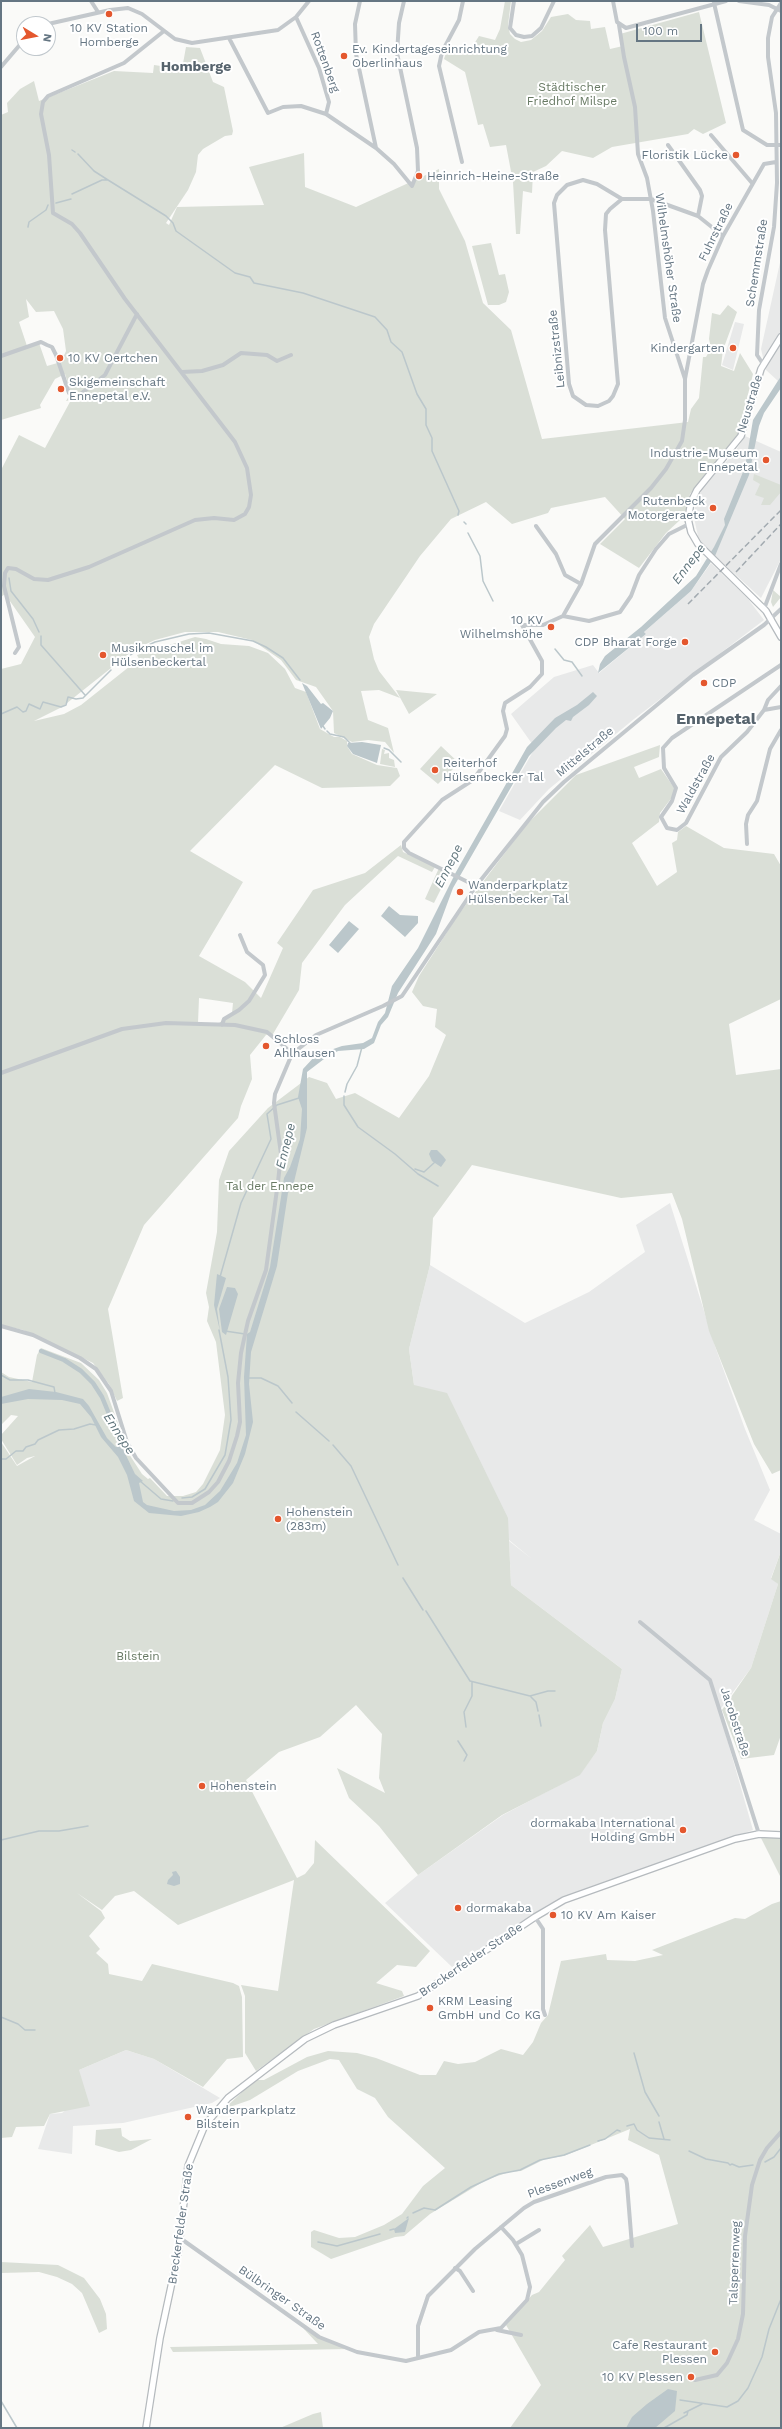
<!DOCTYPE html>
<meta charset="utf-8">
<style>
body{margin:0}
#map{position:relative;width:782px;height:2429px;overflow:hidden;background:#fafaf8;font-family:"Work Sans",sans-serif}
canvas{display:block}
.frame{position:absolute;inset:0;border:2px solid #657683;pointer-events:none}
.north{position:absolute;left:16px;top:16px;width:40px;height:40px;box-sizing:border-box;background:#fff;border:1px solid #c1c8cd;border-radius:50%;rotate:100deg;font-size:11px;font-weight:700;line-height:16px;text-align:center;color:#657683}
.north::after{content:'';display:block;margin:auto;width:14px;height:18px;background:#e4572e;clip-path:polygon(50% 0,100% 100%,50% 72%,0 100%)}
.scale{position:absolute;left:636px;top:24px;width:66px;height:18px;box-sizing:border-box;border:2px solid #657683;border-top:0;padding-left:5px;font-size:12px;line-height:14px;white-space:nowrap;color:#657683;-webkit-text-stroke:3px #fff;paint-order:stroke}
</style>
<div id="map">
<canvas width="782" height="2429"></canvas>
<div class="frame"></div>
<div class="north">N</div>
<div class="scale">100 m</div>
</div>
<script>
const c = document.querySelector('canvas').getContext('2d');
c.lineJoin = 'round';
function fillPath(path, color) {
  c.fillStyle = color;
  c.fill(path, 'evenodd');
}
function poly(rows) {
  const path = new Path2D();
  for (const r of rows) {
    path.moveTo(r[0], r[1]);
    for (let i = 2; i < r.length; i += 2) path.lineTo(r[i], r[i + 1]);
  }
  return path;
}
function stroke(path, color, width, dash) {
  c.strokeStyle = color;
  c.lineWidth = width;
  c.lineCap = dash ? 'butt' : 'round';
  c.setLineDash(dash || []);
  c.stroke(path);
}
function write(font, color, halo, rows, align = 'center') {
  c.font = font + ' "Work Sans",sans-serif';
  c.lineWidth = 4;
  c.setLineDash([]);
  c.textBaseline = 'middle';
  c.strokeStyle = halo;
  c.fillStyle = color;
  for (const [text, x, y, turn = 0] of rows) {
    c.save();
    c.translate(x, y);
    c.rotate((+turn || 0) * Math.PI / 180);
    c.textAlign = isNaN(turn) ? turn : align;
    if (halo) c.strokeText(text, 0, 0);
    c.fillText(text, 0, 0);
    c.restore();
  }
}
fillPath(poly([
 [781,258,781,376,778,381,766,370,761,349],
 [735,322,744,324,733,370,722,365],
 [745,436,781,452,781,559,761,598,704,546,698,536,694,518,695,505,702,489,734,453],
 [711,563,748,599,764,620,634,719,549,789,520,820,499,811,535,748,511,714,554,677,593,665,599,673,646,634,644,632,691,591],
 [670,1203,716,1349,745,1429,770,1490,754,1520,781,1534,781,1551,771,1578,778,1584,751,1668,719,1711,753,1830,590,1887,549,1904,452,1967,385,1903,418,1875,503,1815,580,1774,597,1751,603,1723,615,1699,622,1669,511,1585,509,1541,532,1559,509,1540,414,1385,409,1349,430,1265,525,1323,589,1292,645,1252,636,1225],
 [126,2050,154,2059,220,2098,212,2103,123,2123,73,2126,72,2154,38,2149,50,2114,62,2113,67,2109,79,2070]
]), '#e8e9e9');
fillPath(poly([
 [505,1,511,1,508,25,510,34,515,39,521,42,531,40,542,31,551,17,568,14,576,20,590,21,591,29,605,27,610,49,623,46,620,34,699,12,726,123,703,134,694,129,688,134,612,147,593,158,562,151,546,166,533,172,532,193,523,191,520,234,516,234,513,182,506,145,490,147,483,124,478,125,465,72,444,59,446,53,462,55,474,44,479,36,495,40,500,29],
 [186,47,200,48,213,82,224,87,233,131,232,135,225,136,203,149,198,155,196,172,188,190,166,223,169,225,177,207,264,205,249,167,304,153,305,187,356,207,439,169,439,189,465,241,483,303,511,330,542,439,688,422,691,409,699,398,703,357,706,357,711,348,709,339,712,313,720,315,728,305,737,312,723,350,721,366,734,371,740,353,753,374,738,435,690,494,687,508,680,520,666,533,639,568,600,544,625,519,605,497,551,508,548,513,512,524,486,502,451,519,420,556,374,624,369,637,374,659,379,671,400,698,379,690,361,691,368,720,388,728,394,753,385,742,368,740,352,742,334,733,333,711,316,687,296,680,281,660,252,640,218,632,185,632,155,640,135,649,62,707,34,721,64,714,81,705,139,659,137,655,195,637,206,639,221,644,249,646,268,653,285,669,295,688,306,692,320,729,334,737,340,737,347,741,347,746,352,754,377,765,397,768,400,776,390,786,322,788,275,765,190,851,243,882,199,956,245,982,261,998,283,948,277,943,313,890,365,873,401,845,403,852,435,867,432,872,398,856,345,905,302,963,299,990,273,1034,266,1035,250,1055,252,1079,241,1106,238,1118,144,1225,108,1309,123,1398,117,1401,109,1384,93,1363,42,1338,23,1330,1,1325,1,669,21,664,35,637,5,594,1,597,1,470,19,435,45,448,71,400,66,401,71,393,65,374,55,379,40,405,41,408,1,420,1,357,39,343,47,366,61,362,66,351,63,329,54,311,36,312,26,299,29,317,19,322,27,346,1,355,1,115,8,112,7,103,20,89,34,81,39,101,114,71,153,73,154,65,182,69],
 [199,998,233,1003,232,1013,219,1023,198,1023],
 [491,243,499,275,505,274,509,292,506,302,499,305,488,305,472,246],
 [754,474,781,485,781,492,770,505,761,505,764,498,755,495,760,484,753,480],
 [773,590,781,597,773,607,771,602],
 [396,690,437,694,409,714],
 [660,745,659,757,634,767,639,778,661,769,675,789,673,796,660,813,659,822,632,843,657,886,677,872,672,843,677,840,678,832,686,826,724,848,774,854,781,866,781,999,729,1024,736,1075,781,1069,781,1470,772,1474,754,1444,709,1331,682,1219,672,1193,621,1198,472,1165,433,1218,430,1265,409,1349,414,1385,447,1393,508,1518,511,1585,622,1669,615,1699,603,1723,597,1751,580,1775,502,1815,418,1875,379,1826,349,1798,337,1768,385,1793,379,1778,382,1734,356,1705,320,1737,279,1752,246,1780,297,1878,305,1874,314,1863,315,1840,430,1951,416,1967,397,1965,376,1983,402,1991,404,1996,314,2029,256,2071,245,2053,245,1996,241,1985,278,1991,294,1880,178,1925,134,1891,115,1896,102,1910,77,1893,101,1911,105,1918,89,1936,100,1949,96,1953,108,1964,109,1974,142,1981,152,1964,233,1983,239,1986,242,1997,243,2057,227,2059,203,2087,154,2059,126,2050,79,2070,90,2106,50,2114,44,2126,16,2127,12,2137,1,2138,1,1442,17,1466,35,1456,27,1458,17,1465,1,1439,1,1435,18,1416,11,1415,1,1425,1,1372,9,1377,32,1382,37,1355,41,1348,81,1363,99,1380,107,1393,129,1454,142,1474,148,1479,150,1478,167,1496,183,1496,196,1492,203,1484,220,1450,225,1415,216,1342,207,1321,209,1307,206,1293,217,1232,219,1180,229,1151,268,1108,309,1077,327,1083,336,1099,355,1093,399,1118,429,1076,446,1035,435,1027,437,1009,423,1006,412,992,419,976,458,915,526,825,576,775],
 [441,746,459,763,438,784,420,769],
 [382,749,385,750,384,754,389,753,389,758,394,760,395,767,380,764],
 [439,868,449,873,434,903,425,899],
 [781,1551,781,1735,774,1755,741,1759,722,1710,751,1668,778,1584,771,1579],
 [760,1836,781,1838,781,1878],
 [781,1901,781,2428,510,2428,541,2385,506,2325,532,2295,539,2292,565,2260,562,2256,590,2225,603,2247,678,2224,659,2155,628,2140,630,2129,564,2156,545,2159,521,2171,509,2172,486,2180,430,2214,404,2236,395,2237,331,2259,311,2247,311,2232,314,2230,339,2238,355,2237,384,2225,402,2214,423,2186,445,2168,388,2117,375,2098,357,2089,339,2060,330,2059,298,2071,250,2100,224,2109,255,2080,264,2080,307,2057,328,2051,357,2053,376,2058,420,2075,436,2075,444,2061,458,2064,475,2062,501,2049,523,2055,533,2042,541,2023,548,2015,561,1961,606,1954,607,1960,635,1961,663,1955,652,1950,735,1918,745,1919,772,1904],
 [121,2128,122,2136,130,2141,152,2139,131,2150,119,2152,95,2145,96,2130],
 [1,2262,58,2265,84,2278,100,2299,106,2314,107,2329,99,2333,82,2293,72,2284,57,2277,39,2272,1,2273],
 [303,2328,349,2349,173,2352,170,2347,318,2344],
 [321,2412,323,2428,280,2428,313,2414]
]), '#dadfd7');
fillPath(poly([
 [781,376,781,388,764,413,759,426,749,475,715,556,691,591,644,632,646,634,598,673,600,664,605,656,641,627,696,576,714,547,725,525,724,519,745,467,753,420],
 [302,683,307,686,321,704,323,703,333,711,330,718,321,729],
 [593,692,597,696,589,705,573,717,571,721,566,720,556,728,529,756,453,888,436,934,398,993,388,1017,381,1025,374,1043,364,1049,338,1051,324,1059,307,1072,307,1128,293,1186,288,1193,277,1266,251,1352,249,1384,253,1422,245,1454,233,1483,218,1502,210,1507,199,1512,181,1516,149,1513,134,1501,127,1475,118,1457,101,1437,91,1417,80,1404,62,1400,28,1399,1,1404,1,1397,29,1389,56,1392,83,1399,89,1406,107,1438,116,1447,122,1447,135,1474,143,1481,139,1483,143,1502,147,1505,174,1511,191,1510,205,1505,220,1491,237,1463,246,1435,244,1377,247,1334,250,1332,270,1267,284,1178,290,1167,300,1139,302,1109,298,1097,303,1069,316,1055,342,1046,363,1043,372,1038,378,1022,385,1013,392,986,418,948,456,872,527,747,555,718,577,705],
 [362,742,381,745,377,763,353,754,347,746,348,743],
 [389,906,400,915,418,916,418,923,405,937,381,916],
 [349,921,359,929,338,953,329,945],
 [431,1150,437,1150,443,1156,446,1160,441,1167,432,1161,429,1154],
 [217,1274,226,1278,217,1309,220,1331,214,1305],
 [227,1287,235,1288,238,1294,226,1335,222,1332,219,1309],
 [176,1871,180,1877,180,1884,174,1886,167,1884,168,1880,173,1875,172,1872],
 [409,2218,405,2232,395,2233,394,2229],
 [668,2389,677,2391,675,2411,655,2428,626,2428,632,2417,647,2404]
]), '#bbc7cb');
stroke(poly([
 [72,150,75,152],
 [78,154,94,171,108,180],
 [72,194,102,180,108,180,166,216,173,223,176,231,235,273,250,277,254,283,303,293,375,317,387,330,391,342,402,352,417,394,426,409,426,425,432,438,432,451,459,511,458,515],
 [56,203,71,199],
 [28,227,29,222,46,210,48,205],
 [464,522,466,524],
 [468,533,480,556,483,581,493,601],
 [9,578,11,591,33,619,39,632],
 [41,636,41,645,85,695],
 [555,649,564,660,572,662,582,676],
 [117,665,136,651,155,642,189,634,209,633,253,641,266,647,283,658,300,680],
 [1,714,17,707,23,712,26,711,29,704,40,709,43,702,61,707,66,705,68,697,76,699,83,698,111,670],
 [323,726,325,729],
 [327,731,330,734,344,737,350,743],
 [384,748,389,750,401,762],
 [345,1092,347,1084,357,1066,362,1047],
 [344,1096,344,1105,358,1127,395,1154,418,1174,438,1186],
 [415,1169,424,1172,435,1162],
 [220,1277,241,1203,271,1139,267,1114,277,1105,299,1098],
 [225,1331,245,1334],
 [1,1375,10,1380,28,1380,54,1387,55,1393],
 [248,1378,261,1378,278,1386,292,1403],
 [296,1412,329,1441],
 [333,1445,351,1466,398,1565],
 [1,1459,6,1459,16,1451,23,1451,26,1447,35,1444,38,1440,59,1430,74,1429,90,1424,96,1425],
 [140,1481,161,1499,173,1501],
 [182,1498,192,1497,205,1489,225,1455,231,1420,228,1377,219,1330],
 [403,1578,423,1610],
 [426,1611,470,1681,530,1696,548,1691,555,1691],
 [531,1697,536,1702,538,1711],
 [539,1715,541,1726],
 [466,1727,464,1712,472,1696,472,1682],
 [458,1741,467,1755,464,1761],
 [1,1840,39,1831,59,1831,88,1826],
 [1,2017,18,2024,25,2030,35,2030],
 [634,2053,645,2092,659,2116],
 [659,2122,664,2139],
 [627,2126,634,2124,637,2130,649,2138,670,2140],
 [598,2141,605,2139,617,2130,620,2131],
 [689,2151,706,2159,728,2163,730,2165,732,2164,739,2167,753,2165],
 [765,2162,774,2157,781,2148],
 [413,2213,424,2208,435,2210,471,2187,499,2174,520,2170,540,2160,564,2155,590,2145],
 [407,2218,408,2217],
 [390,2230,394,2229],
 [318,2242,337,2246,380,2234],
 [680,2400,727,2407,738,2401,748,2388,762,2357,769,2329,781,2299],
 [1,2401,17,2428],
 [684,2413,702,2404],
 [664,2428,687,2415,688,2411]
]), '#bbc7cb', 1.5);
stroke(poly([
 [41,1351,64,1360,81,1371,93,1383,102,1397,112,1421,121,1447,119,1451]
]), '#bbc7cb', 4.5);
const major = poly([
 [781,337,761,369,741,436,697,490,691,502,688,519,691,532,698,544,766,611,781,637],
 [146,2428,160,2338,178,2254,188,2166,205,2125,228,2098,305,2039,334,2025,418,1996,535,1917,564,1900,735,1839,759,1834,781,1835]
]);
stroke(major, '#b5babe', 8);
stroke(poly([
 [91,1,98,12],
 [360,1,355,24,356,54,376,148],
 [514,1,510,28,516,35,524,37,532,36,541,28,554,1],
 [613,1,617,22,626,28,726,1],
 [739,1,769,5,781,11],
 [714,3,743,130,767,145,781,145],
 [296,17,319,68,326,92,329,102,326,114],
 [48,24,110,10,128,8,142,14,175,39,192,43,278,30,296,17,309,1],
 [229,38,268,113,283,107,301,106,326,114,376,148,394,164,412,186,418,171,417,148,397,53,399,23,404,1],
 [1,67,24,40],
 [711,135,752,183],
 [668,145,700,190,702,196,698,216],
 [462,162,439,66,442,52,459,20,463,1],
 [622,199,597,184,583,180,567,185,557,195,554,203,569,384,573,396,586,405,598,406,609,401,613,396,618,384,605,230,606,214,610,209,622,199,651,199,698,216,723,236],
 [1,356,41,342,47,345,52,347,56,355,69,393,74,397,78,396,105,375,137,314],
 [763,364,757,355,759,310,774,227,777,183,776,113,768,57,768,38,772,17,781,3],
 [182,372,202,371,223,365,241,353,267,355,277,361,291,355],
 [685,379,703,284,708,270,723,236,764,164,776,162],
 [536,526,556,554,565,575,581,584],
 [764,609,781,564],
 [563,616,589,621,620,612,631,596,639,575,656,549,669,534,689,524],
 [15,653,19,647,4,586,5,573,8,568,16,569,34,579,48,580,89,567,195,520,214,518,234,520,245,514,249,507,251,495,247,468,235,442,125,299,80,233,72,224,53,213,49,155,41,114,43,102,48,96,124,63,164,31],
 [781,665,672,738,663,748,664,768,676,788,672,801,661,817,667,828,677,830,686,823,721,757,747,732,764,710,768,700,781,686],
 [764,710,781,707],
 [747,844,746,824,748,815,757,801,770,749,781,730],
 [476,886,409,853,404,848,404,842,442,800,473,780,505,736,507,729,503,711,505,703,530,687,542,674,542,661,522,625,543,625,563,616,581,584,595,544,651,488,666,469,682,441,685,420,685,379,665,318,653,211,647,178,638,154,635,107,624,57,619,25],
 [222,1025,224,1019,239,1010,249,1001,265,975,263,965,247,952,240,935],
 [1,1073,122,1029,166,1023,235,1025,267,1032,292,1053],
 [1,1326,33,1335,80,1358,96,1369,111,1391,127,1442,136,1458,178,1503,192,1503,209,1492,218,1482,229,1461,237,1436,240,1422,238,1383,241,1353,248,1321,266,1270,278,1182,281,1154,274,1103,275,1094,292,1054,316,1035,383,1006,402,996,476,886,543,802,564,782,693,675,764,625,781,609],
 [640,1622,710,1680,759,1834],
 [535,1917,543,1929,543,2009,545,2015],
 [180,2238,319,2337,357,2352,406,2361,451,2350,479,2332,501,2328,527,2300,530,2287,522,2255,513,2240,501,2227],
 [516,2244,539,2230],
 [455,2268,460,2271,473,2291],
 [497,2330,521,2335],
 [418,2356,418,2326,428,2296,475,2249,524,2208,534,2202,606,2177,622,2175,626,2179,627,2184,632,2246],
 [695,2380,717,2375,727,2363,738,2339,743,2314,745,2236,752,2185,760,2160,767,2148,781,2132]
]), '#c3c8cc', 4);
stroke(major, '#fff', 5.5);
stroke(poly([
 [736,572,781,524],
 [688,604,781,510]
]), '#a2aab0', 1.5, [6, 3]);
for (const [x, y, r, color] of [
 [109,14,4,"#e4572e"],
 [344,56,4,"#e4572e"],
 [736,155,4,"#e4572e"],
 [419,176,4,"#e4572e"],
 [733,348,4,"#e4572e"],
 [60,358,4,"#e4572e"],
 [61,389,4,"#e4572e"],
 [766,460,4,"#e4572e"],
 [713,508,4,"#e4572e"],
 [551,627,4,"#e4572e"],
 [685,642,4,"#e4572e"],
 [103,655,4,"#e4572e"],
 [704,683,4,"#e4572e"],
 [435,770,4,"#e4572e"],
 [460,892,4,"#e4572e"],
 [266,1046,4,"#e4572e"],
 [278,1519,4,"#e4572e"],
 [202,1786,4,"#e4572e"],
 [683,1830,4,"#e4572e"],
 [458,1908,4,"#e4572e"],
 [553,1915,4,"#e4572e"],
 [430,2008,4,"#e4572e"],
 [188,2117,4,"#e4572e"],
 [715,2352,4,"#e4572e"],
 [691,2377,4,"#e4572e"]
]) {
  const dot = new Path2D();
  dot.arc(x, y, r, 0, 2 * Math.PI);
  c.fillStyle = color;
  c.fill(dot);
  stroke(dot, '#fff', 1.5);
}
write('12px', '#657683', '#fff', [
 ["10 KV Station",109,28,"center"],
 ["Homberge",109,42,"center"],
 ["Ev. Kindertageseinrichtung",352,49],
 ["Oberlinhaus",352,63],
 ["Floristik Lücke",728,155,"right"],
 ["Heinrich-Heine-Straße",427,176],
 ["Kindergarten",725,348,"right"],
 ["10 KV Oertchen",68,358],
 ["Skigemeinschaft",69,382],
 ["Ennepetal e.V.",69,396],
 ["Industrie-Museum",758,453,"right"],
 ["Ennepetal",758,467,"right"],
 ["Rutenbeck",705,501,"right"],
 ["Motorgeraete",705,515,"right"],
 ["10 KV",543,620,"right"],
 ["Wilhelmshöhe",543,634,"right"],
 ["CDP Bharat Forge",677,642,"right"],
 ["Musikmuschel im",111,648],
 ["Hülsenbeckertal",111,662],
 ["CDP",712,683],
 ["Reiterhof",443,763],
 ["Hülsenbecker Tal",443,777],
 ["Wanderparkplatz",468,885],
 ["Hülsenbecker Tal",468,899],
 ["Schloss",274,1039],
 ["Ahlhausen",274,1053],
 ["Hohenstein",286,1512],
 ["(283m)",286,1526],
 ["Hohenstein",210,1786],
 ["dormakaba International",675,1823,"right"],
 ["Holding GmbH",675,1837,"right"],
 ["dormakaba",466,1908],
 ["10 KV Am Kaiser",561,1915],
 ["KRM Leasing",438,2001],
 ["GmbH und Co KG",438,2015],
 ["Wanderparkplatz",196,2110],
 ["Bilstein",196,2124],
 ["Cafe Restaurant",707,2345,"right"],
 ["Plessen",707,2359,"right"],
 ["10 KV Plessen",683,2377,"right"]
], 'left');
write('12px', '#657683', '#fff', [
 ["Rottenberg",325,62,70],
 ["Fuhrstraße",716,232,-64],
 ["Wilhelmshöher Straße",668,258,82],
 ["Schemmstraße",757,263,-81],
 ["Leibnizstraße",557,349,-96],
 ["Neustraße",750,404,-73],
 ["Mittelstraße",585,752,-40],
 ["Waldstraße",696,784,-61],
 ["Jacobstraße",735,1722,72],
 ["Breckerfelder Straße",471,1960,-34],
 ["Plessenweg",560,2183,-20],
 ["Breckerfelder Straße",181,2224,-82],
 ["Talsperrenweg",735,2263,-88],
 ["Bülbringer Straße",282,2298,35]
]);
write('12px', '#687a64', '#fff', [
 ["Städtischer",572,87],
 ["Friedhof Milspe",572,101],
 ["Tal der Ennepe",270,1186],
 ["Bilstein",138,1656]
]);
write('italic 13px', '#60757c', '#fff', [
 ["Ennepe",689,564,-53],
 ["Ennepe",449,866,-63],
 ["Ennepe",286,1146,-76],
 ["Ennepe",119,1434,57]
]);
write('bold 14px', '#57646e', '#fff', [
 ["Homberge",196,67]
]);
write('bold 16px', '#57646e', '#fff', [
 ["Ennepetal",716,719]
]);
</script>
